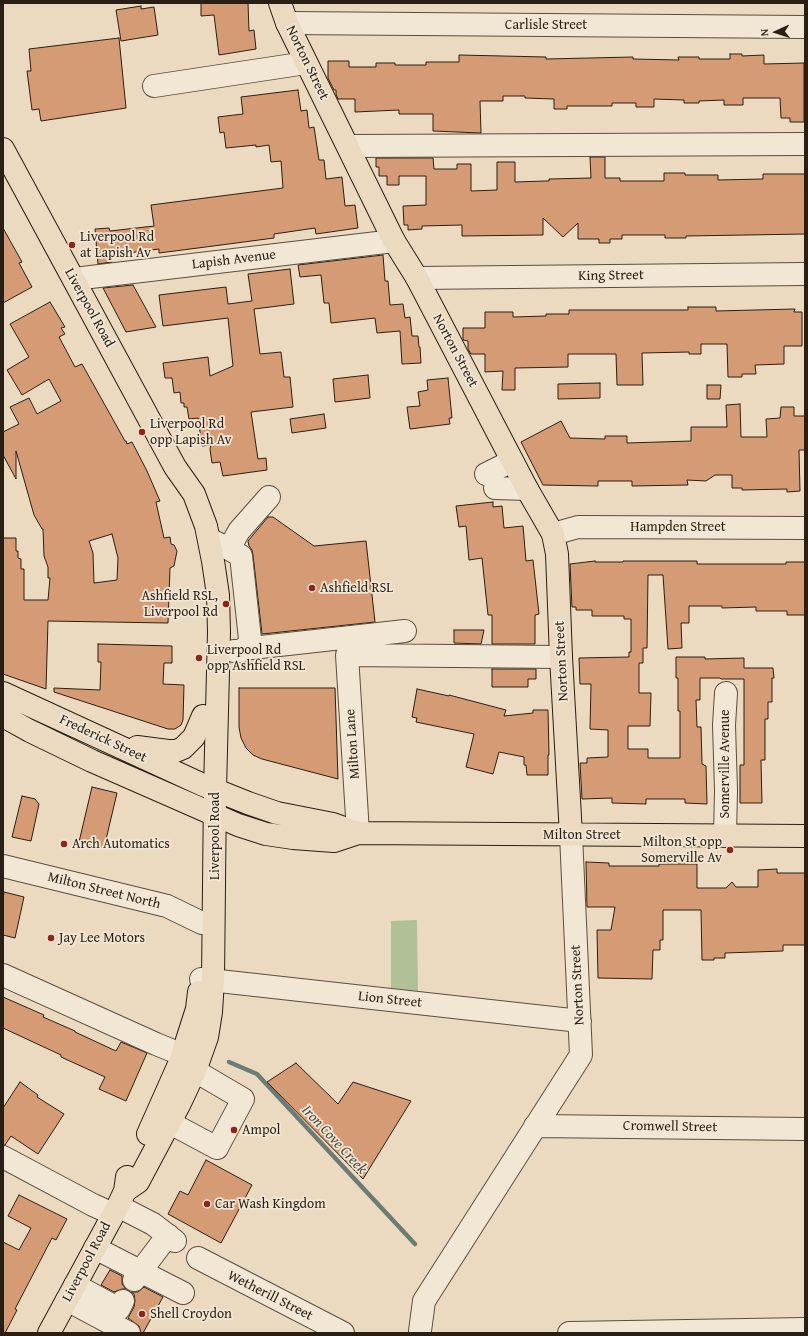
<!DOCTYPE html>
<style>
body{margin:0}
#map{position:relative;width:808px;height:1336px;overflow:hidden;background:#ebdabf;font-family:"Gentium Book Plus",serif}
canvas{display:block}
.frame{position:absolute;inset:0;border:4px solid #2a1f14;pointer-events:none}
.north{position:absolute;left:756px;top:12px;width:40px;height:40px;-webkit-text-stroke:3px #f2e7d5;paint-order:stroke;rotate:267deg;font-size:11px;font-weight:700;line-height:16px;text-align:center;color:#2a1f14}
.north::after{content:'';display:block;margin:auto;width:14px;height:18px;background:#2a1f14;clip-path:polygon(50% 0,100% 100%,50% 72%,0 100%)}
</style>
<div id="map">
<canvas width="808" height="1336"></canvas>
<div class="frame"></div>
<div class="north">N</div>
</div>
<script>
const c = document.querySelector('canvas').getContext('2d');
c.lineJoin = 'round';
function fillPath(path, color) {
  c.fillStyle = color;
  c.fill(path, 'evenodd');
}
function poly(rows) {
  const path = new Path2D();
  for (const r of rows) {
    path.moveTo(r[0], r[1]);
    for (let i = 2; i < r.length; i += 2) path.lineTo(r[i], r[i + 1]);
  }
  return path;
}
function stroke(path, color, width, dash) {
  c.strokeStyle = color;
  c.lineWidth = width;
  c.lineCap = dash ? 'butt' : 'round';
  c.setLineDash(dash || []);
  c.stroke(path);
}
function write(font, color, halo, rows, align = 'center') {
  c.font = font + ' "Gentium Book Plus",serif';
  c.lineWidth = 3.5;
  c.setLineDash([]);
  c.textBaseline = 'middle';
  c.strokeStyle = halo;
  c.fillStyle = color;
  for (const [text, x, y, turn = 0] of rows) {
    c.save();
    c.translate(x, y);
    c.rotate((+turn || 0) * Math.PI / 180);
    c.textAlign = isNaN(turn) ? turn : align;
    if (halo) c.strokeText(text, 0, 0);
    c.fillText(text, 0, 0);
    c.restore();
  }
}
fillPath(poly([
 [417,920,418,991,391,988,391,921]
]), '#b1c197');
stroke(poly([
 [229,1062,257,1074,415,1244]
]), '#6c7c74', 4.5);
const building = poly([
 [201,3,248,3,249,31,254,30,256,49,219,55,214,15,201,16,201,3],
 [141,6,141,9,154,7,158,35,121,41,116,10,141,6],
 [119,38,126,108,41,121,39,109,32,110,27,71,31,71,29,49,119,38],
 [730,54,742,54,742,56,764,55,764,64,804,63,804,122,790,122,790,118,781,118,780,98,743,98,743,105,724,105,724,100,699,101,699,103,684,103,684,100,654,99,654,107,636,107,636,103,612,103,612,106,567,106,567,109,554,109,554,99,525,98,525,96,503,96,503,101,480,101,481,133,433,131,433,114,399,114,399,110,355,112,355,99,338,99,336,94,336,90,334,90,328,78,328,61,349,61,349,67,376,67,376,63,395,63,395,65,426,65,426,62,459,62,459,55,546,57,546,59,633,57,633,59,679,60,678,57,699,57,699,59,730,59,730,54],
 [298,90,301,111,307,110,309,128,314,127,319,160,324,160,326,179,342,177,345,206,355,205,358,228,316,234,315,228,274,234,274,238,221,245,159,253,159,249,112,255,112,262,98,264,95,229,109,228,110,231,154,226,151,205,283,188,281,161,271,162,269,145,256,147,256,145,226,148,224,132,220,133,218,117,243,114,241,97,298,90],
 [590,157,605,157,605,178,620,178,620,181,664,181,664,173,685,173,685,175,718,175,718,180,763,179,763,174,805,174,805,234,686,236,686,238,665,238,665,235,622,235,622,239,610,239,610,243,599,243,599,239,578,239,578,223,563,237,543,218,543,235,462,236,462,225,422,226,422,229,408,230,408,225,404,225,403,206,426,205,426,176,399,176,399,185,387,185,387,176,379,176,379,167,376,167,376,158,433,158,434,169,457,169,457,164,471,164,471,191,497,190,497,162,515,162,515,182,545,181,549,181,549,179,591,178,590,157],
 [3,228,22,262,19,263,32,287,3,303,3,228],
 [383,255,385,281,388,281,390,305,403,304,405,318,410,317,412,336,418,336,419,347,420,347,421,363,402,364,400,331,377,333,375,318,331,323,329,303,324,303,321,275,300,277,298,265,383,255],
 [290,269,294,304,254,309,260,354,281,352,284,377,290,377,293,407,251,412,258,459,266,458,267,470,223,476,220,462,212,463,210,449,211,445,202,446,198,418,189,419,187,407,184,407,184,403,181,403,180,392,174,393,172,378,165,378,163,363,208,357,210,376,233,366,228,318,163,326,159,295,226,287,228,304,252,301,248,274,290,269],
 [133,285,156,327,126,332,103,288,133,285],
 [50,302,65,327,61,328,65,334,59,337,75,367,82,364,125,441,126,441,127,444,132,442,147,471,160,501,156,502,164,538,170,537,171,544,174,545,177,551,174,566,170,568,168,623,48,621,46,689,3,674,3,538,16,538,16,551,18,551,18,558,21,559,21,569,24,569,24,600,48,600,50,578,48,578,48,567,44,556,43,529,42,529,34,515,16,451,16,479,3,455,3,432,19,424,10,407,29,398,37,414,61,401,49,379,22,395,7,370,29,357,10,324,50,302],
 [112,534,118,558,117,580,94,583,93,553,89,541,112,534],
 [688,307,716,307,716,311,795,309,794,312,802,312,802,346,784,346,784,364,755,365,756,374,742,374,742,377,728,377,727,344,701,344,701,354,689,354,689,352,642,353,643,385,617,385,616,354,568,354,568,367,515,368,515,390,502,390,503,371,485,372,485,354,471,354,468,349,468,341,463,340,463,328,485,328,485,312,513,312,513,317,546,316,546,314,569,314,569,310,688,310,688,307],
 [368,375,370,398,335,402,333,379,368,375],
 [448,378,452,418,449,418,450,424,410,429,407,407,420,406,418,392,428,390,427,380,448,378],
 [600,383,600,398,558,399,558,384,600,383],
 [707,385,721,385,720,399,707,399,707,385],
 [740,404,741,437,767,437,766,419,780,418,781,407,794,407,794,416,805,416,805,450,799,450,800,491,787,492,787,489,742,490,742,488,732,488,732,475,715,475,706,481,687,480,688,485,632,486,632,481,598,481,598,486,543,485,521,442,561,421,570,438,605,439,605,436,627,436,627,443,691,441,691,427,727,427,726,405,740,404],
 [324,414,326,428,292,433,290,419,324,414],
 [493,502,493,507,502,506,504,528,523,526,526,561,533,560,539,614,535,615,535,644,492,644,492,615,488,615,482,558,469,560,466,526,459,527,456,506,493,502],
 [268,517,273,517,314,546,366,541,375,622,262,634,253,555,252,550,249,546,248,541,268,517],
 [595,561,595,562,623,562,623,561,697,561,697,564,786,564,786,562,805,562,805,615,787,615,787,611,756,611,756,607,722,608,722,606,689,606,689,623,681,623,682,648,668,649,663,575,648,575,647,648,643,648,643,663,639,663,639,693,651,693,650,726,628,726,628,749,648,749,648,758,680,758,680,711,678,711,678,678,676,678,676,657,705,657,705,659,744,658,744,668,773,668,774,678,772,678,772,702,768,702,768,719,765,719,765,760,761,760,762,803,740,803,740,765,744,765,744,679,721,679,720,678,700,678,700,700,696,700,697,727,701,727,702,764,706,766,707,804,685,803,685,799,646,799,646,804,612,803,612,798,582,799,580,763,587,763,587,758,608,757,608,730,590,729,591,684,580,684,579,658,629,657,629,652,631,652,631,619,624,619,624,616,592,616,592,610,576,610,576,607,572,607,570,564,595,561],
 [454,630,484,630,481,644,454,643,454,630],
 [98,644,172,646,172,663,164,663,163,684,184,685,183,720,181,725,175,729,168,729,54,692,54,688,100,690,101,662,98,662,98,644],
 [492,669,536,669,536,679,528,679,528,687,492,687,492,669],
 [239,688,335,688,338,779,262,759,253,755,246,748,241,738,239,727,239,688],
 [417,689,449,696,449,695,506,710,504,716,533,713,533,710,548,710,549,755,548,755,548,775,527,775,526,765,524,765,524,757,499,752,493,774,466,767,474,734,416,722,417,718,412,717,417,689],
 [92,787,117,793,104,848,79,842,92,787],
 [22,796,35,799,39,804,31,841,12,837,22,796],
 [586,862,609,863,609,866,659,866,659,864,697,864,697,888,726,888,732,882,736,887,758,887,758,870,777,869,777,873,805,873,805,945,783,945,783,951,725,953,725,958,714,958,714,960,702,960,701,910,663,910,663,940,660,940,660,950,653,950,652,979,598,978,597,930,611,930,615,907,587,907,586,862],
 [4,892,24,897,15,938,3,935,3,899,4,892],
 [3,997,44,1015,43,1017,75,1031,75,1032,116,1051,121,1042,147,1053,126,1101,99,1089,105,1077,61,1057,61,1055,3,1028,3,997],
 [296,1063,338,1104,353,1082,411,1101,363,1179,267,1082,296,1063],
 [20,1082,38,1095,37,1097,64,1114,38,1154,11,1136,5,1145,3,1145,3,1108,20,1082],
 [206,1160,252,1185,221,1243,168,1214,180,1191,188,1195,206,1160],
 [19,1195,67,1219,56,1240,52,1238,15,1309,17,1310,5,1333,3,1333,3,1242,19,1250,31,1228,8,1216,19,1195],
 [110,1270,122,1276,122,1284,126,1289,122,1289,114,1292,101,1285,110,1270],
 [144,1287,163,1297,143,1333,141,1333,139,1326,128,1318,134,1307,135,1301,134,1294,131,1292,138,1292,144,1287]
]);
fillPath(building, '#d59b74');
stroke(building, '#2a1f14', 1);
const minor = poly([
 [287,23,805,27],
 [154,86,306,63],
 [348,146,805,144],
 [417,278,805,274],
 [74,279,394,241],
 [486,474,512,461],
 [495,488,527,489],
 [553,534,578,527,805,528],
 [209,539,229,549,241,556,250,639,248,646,241,651,234,651],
 [229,549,239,531,269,497],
 [243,649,405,631],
 [358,833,347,655,561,657],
 [725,836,726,790,724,725,726,693],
 [3,866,167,906,202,923],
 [3,975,156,1044,198,1061],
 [201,979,580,1021],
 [157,1116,217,1148,243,1099,180,1062],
 [535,1126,805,1129],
 [3,1157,93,1205,113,1214],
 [118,1206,153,1224,175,1241],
 [95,1248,183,1293],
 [198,1258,343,1333],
 [134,1280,168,1235],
 [75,1285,119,1309,123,1301],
 [67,1300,129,1333],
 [420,1331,424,1301,581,1055,571,835],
 [569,1333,805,1329]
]);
const major = poly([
 [280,3,287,23,394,241,417,278,527,489,553,534,557,554,561,657,571,835],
 [3,693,203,785,248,803,277,813,333,824,358,833],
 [3,716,30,731,92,761,238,825,266,834,293,838,334,841,358,833,805,836],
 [137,747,168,751,176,751,183,748,194,737,203,716]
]);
const highway = poly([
 [3,149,175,467,194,494,206,526,213,561,218,595,219,632,215,790,213,980,211,1012,207,1037,195,1071,180,1103,138,1182,125,1191],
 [148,1134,180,1062,197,1009,199,992],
 [49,1333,118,1206,125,1191,127,1177]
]);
stroke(minor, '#5a4e3f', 24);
stroke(major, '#2a1f14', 24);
stroke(highway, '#2a1f14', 24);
stroke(minor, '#f2e7d5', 22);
stroke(major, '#ebdabf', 22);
stroke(highway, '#ebdabf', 22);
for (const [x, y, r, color] of [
 [72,245,4,"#8f2418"],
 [142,432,4,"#8f2418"],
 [312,588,4,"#8f2418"],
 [226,604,4,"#8f2418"],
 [199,658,4,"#8f2418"],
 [64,844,4,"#8f2418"],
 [730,850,4,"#8f2418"],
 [51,938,4,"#8f2418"],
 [234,1130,4,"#8f2418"],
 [207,1204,4,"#8f2418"],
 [142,1314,4,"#8f2418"]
]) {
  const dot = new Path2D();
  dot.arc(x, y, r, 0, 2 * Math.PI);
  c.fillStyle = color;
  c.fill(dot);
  stroke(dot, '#f2e7d5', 1.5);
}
write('14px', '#2a1f14', '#f2e7d5', [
 ["Carlisle Street",546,25],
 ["Norton Street",307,63,64],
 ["Lapish Avenue",234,260,-7],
 ["King Street",611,276,-1],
 ["Liverpool Road",89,308,61],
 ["Norton Street",455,351,62],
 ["Hampden Street",678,527],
 ["Norton Street",562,661,-93],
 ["Frederick Street",103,739,25],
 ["Milton Lane",353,744,-94],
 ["Somerville Avenue",725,764,-90],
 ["Milton Street",582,835],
 ["Liverpool Road",215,836,-90],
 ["Milton Street North",104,891,14],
 ["Norton Street",578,985,-93],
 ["Lion Street",390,1000,6],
 ["Cromwell Street",670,1127,1],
 ["Liverpool Road",87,1262,-62],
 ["Wetherill Street",270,1296,27]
]);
write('14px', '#2a1f14', '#f2e7d5', [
 ["Liverpool Rd",80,237],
 ["at Lapish Av",80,253],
 ["Liverpool Rd",150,424],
 ["opp Lapish Av",150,440],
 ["Ashfield RSL",320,588],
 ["Ashfield RSL,",218,596,"right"],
 ["Liverpool Rd",218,612,"right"],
 ["Liverpool Rd",207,650],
 ["opp Ashfield RSL",207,666],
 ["Milton St opp",722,842,"right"],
 ["Somerville Av",722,858,"right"],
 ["Arch Automatics",72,844],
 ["Jay Lee Motors",59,938],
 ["Ampol",242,1130],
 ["Car Wash Kingdom",215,1204],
 ["Shell Croydon",150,1314]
], 'left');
write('italic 15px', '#4b4e44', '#f2e7d5', [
 ["Iron Cove Creek",334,1140,47]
]);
</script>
